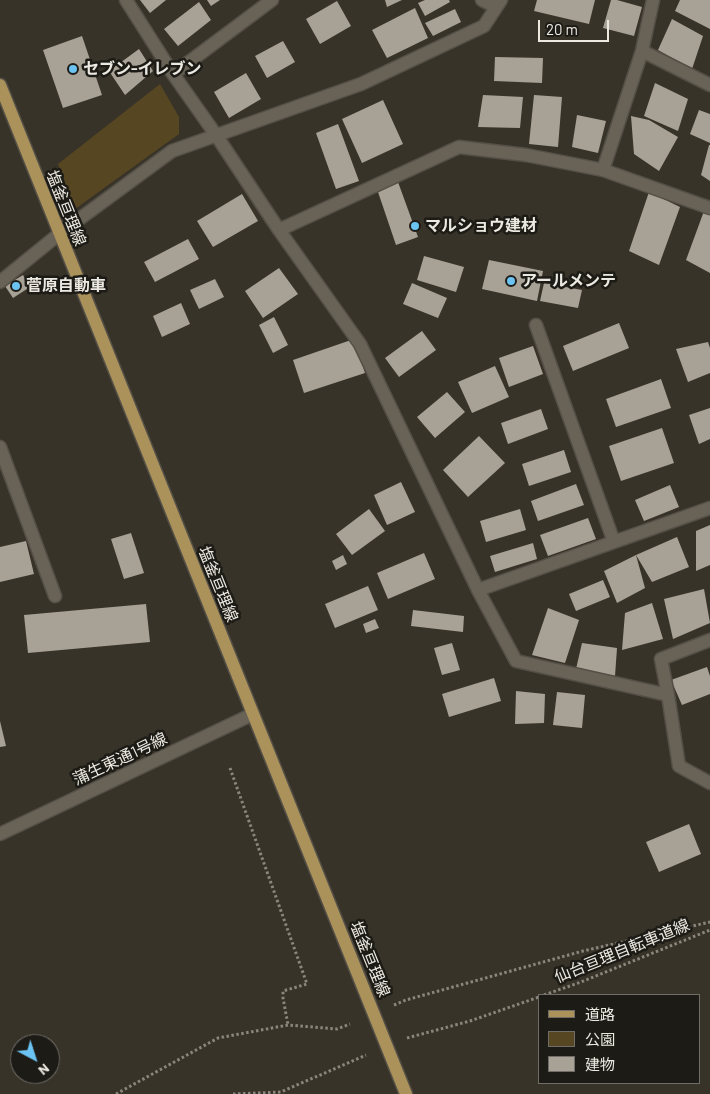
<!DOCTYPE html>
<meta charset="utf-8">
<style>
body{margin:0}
#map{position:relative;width:710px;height:1094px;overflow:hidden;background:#383329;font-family:Barlow,"Noto Sans JP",sans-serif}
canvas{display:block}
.legend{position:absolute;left:538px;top:994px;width:162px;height:90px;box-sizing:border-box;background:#1d1b16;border:1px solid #706d68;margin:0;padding:6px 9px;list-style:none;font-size:15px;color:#ece9e2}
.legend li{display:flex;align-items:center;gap:10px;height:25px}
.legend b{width:25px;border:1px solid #706d68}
.north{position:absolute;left:10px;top:1034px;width:50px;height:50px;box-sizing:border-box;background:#1d1b16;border:1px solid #706d68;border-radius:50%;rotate:140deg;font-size:14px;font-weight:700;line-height:20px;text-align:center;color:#ece9e2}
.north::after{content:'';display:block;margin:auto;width:18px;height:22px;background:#6bc3f2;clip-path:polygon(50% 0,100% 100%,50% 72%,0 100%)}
.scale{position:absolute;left:538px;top:20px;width:71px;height:22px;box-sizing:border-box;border:2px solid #ece9e2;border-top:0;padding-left:6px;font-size:15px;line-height:18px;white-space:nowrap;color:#ece9e2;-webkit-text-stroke:4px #1d1b16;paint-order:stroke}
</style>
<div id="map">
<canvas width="710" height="1094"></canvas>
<ul class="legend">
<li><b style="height:6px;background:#ab915a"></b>道路</li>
<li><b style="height:14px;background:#574622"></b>公園</li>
<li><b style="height:14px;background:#a8a296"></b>建物</li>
</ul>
<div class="north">N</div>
<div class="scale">20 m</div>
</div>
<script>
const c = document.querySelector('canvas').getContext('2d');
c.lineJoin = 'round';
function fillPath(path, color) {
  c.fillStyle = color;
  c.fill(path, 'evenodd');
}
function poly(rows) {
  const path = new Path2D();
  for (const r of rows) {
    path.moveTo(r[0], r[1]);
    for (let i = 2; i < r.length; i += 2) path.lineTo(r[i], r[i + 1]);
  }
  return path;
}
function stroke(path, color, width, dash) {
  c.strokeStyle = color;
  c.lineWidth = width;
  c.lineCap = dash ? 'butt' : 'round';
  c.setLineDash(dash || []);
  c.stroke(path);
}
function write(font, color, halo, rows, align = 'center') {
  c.font = font + ' Barlow,"Noto Sans JP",sans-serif';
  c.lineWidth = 5;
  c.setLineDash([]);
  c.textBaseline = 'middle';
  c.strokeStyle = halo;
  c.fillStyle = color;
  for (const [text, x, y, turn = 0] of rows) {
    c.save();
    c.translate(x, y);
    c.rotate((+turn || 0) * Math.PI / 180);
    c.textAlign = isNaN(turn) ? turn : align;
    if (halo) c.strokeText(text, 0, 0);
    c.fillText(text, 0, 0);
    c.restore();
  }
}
fillPath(poly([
 [160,84,179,117,179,134,75,209,58,164]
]), '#574622');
fillPath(poly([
 [140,0,166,0,150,13],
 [207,0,220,0,211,6],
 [385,0,402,0,387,7],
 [425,0,449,0,450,2,425,16,418,3],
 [537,0,595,0,589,24,534,11],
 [611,0,617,0,642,7,634,36,603,28],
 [680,0,710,0,710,29,675,11],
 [337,1,351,26,320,44,306,19],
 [199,2,211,20,178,46,164,29],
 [415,8,428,38,387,58,372,30],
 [455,9,461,22,433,36,425,23],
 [672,19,703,36,692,69,658,50],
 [82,36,102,95,63,108,43,50],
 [283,41,295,62,267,78,255,56],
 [139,49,153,71,125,95,109,71],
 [495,57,543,58,542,83,494,81],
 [246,73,261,99,229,118,214,92],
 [655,83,688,99,678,131,644,116],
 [483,95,523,97,520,128,478,127],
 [534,95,562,97,558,147,529,144],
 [383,100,403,144,362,163,342,119],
 [699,110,710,114,710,143,690,134],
 [577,115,606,121,598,153,572,147],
 [631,116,649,120,678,137,659,171,634,154],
 [338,124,359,181,336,189,316,133],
 [709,145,710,145,710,181,701,175],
 [398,182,418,237,396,245,378,192],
 [649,192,680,207,659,265,629,251],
 [242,194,258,221,213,247,197,221],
 [704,211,710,213,710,273,686,260],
 [188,239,199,259,155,282,144,262],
 [424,256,464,267,456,292,417,280],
 [489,260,543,271,537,301,482,289],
 [279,268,298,294,263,318,245,291],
 [23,275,30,287,13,298,5,286],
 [215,279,224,297,199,309,190,290],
 [412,283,447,298,438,318,403,304],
 [544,283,582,290,578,308,540,301],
 [181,303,190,324,162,337,153,316],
 [274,317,288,345,273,353,259,325],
 [619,323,629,348,573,371,563,346],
 [422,331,436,350,399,377,385,358],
 [354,339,365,373,304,393,293,360],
 [708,342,710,348,710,373,688,382,676,349],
 [533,346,543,374,509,387,499,358],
 [495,366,509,397,472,413,458,382],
 [661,379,671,408,616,427,606,399],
 [447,392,465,412,435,438,417,417],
 [710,408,710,439,699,444,689,415],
 [541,409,548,429,508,444,501,423],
 [662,428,674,463,621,481,609,446],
 [479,436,505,463,468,497,443,470],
 [564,450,571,472,529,486,522,464],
 [401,482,415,512,387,525,374,495],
 [576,484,584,505,538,521,531,501],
 [670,485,679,507,644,521,635,500],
 [369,509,385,531,352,555,336,534],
 [520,509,526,530,486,542,480,521],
 [588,518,596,539,548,556,540,535],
 [710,525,710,565,696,571,696,531],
 [131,533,144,573,124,579,111,539],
 [677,537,689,567,652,582,636,555,645,588,617,603,604,571,636,555],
 [26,541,34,574,0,582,0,547],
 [533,543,537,559,495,572,490,556],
 [424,553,435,579,388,599,377,573],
 [343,555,347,564,336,570,332,561],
 [603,580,610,597,576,611,569,594],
 [368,586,378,610,335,628,325,604],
 [704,589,710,623,673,639,664,599],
 [652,603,663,639,622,650,625,613],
 [146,604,150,642,28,653,24,615],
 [548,608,579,620,565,663,532,655],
 [413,610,464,616,463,632,411,626],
 [375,619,379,628,366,633,363,624],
 [452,643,460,670,442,675,434,648],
 [582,643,617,648,615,676,576,669],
 [707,667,710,676,710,694,682,705,671,680],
 [494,678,501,701,449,717,442,694],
 [516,691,545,694,544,723,515,724],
 [557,692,585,695,582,728,553,725],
 [0,721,6,746,0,747],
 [689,824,701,854,659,872,646,842]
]), '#a8a296');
const street = poly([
 [126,0,173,74,216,135,279,230,360,344,478,590,516,661,668,695],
 [482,0,496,7],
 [642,51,710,85],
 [173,74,272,0],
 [603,170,710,208],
 [279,230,459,147,526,155,603,170,642,51,653,0],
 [0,282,59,234,172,151,361,84,484,26,501,0],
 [536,325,614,542],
 [0,447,55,596],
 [478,590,710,508],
 [710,640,661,659,668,695,679,766,710,783]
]);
const secondary = poly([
 [0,834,253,714]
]);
const primary = poly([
 [0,85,406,1094]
]);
stroke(street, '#545047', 15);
stroke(secondary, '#545047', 15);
stroke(primary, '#545047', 15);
stroke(poly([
 [230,768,307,984,283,991,283,998,288,1025],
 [544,995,581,982,710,930],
 [394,1005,406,1000,583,951,710,922],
 [407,1038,470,1021,539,997],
 [116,1094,218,1038,288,1025,337,1029,350,1024],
 [233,1094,281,1092,366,1055]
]), '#8a867d', 3, [2.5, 2.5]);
stroke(street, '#686257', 12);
stroke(secondary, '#686257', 12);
stroke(primary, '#ab915a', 12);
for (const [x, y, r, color] of [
 [73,69,5,"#6bc3f2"],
 [415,226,5,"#6bc3f2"],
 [511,281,5,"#6bc3f2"],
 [16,286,5,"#6bc3f2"]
]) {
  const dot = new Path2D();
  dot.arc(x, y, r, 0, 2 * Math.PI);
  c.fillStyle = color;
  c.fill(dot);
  stroke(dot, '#1d1b16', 2);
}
write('bold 16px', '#ece9e2', '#1d1b16', [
 ["セブン-イレブン",83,69],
 ["マルショウ建材",425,226],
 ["アールメンテ",521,281],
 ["菅原自動車",26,286]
], 'left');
write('16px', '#ece9e2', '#1d1b16', [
 ["塩釜亘理線",66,208,68],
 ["塩釜亘理線",218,584,68],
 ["蒲生東通1号線",120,759,-25],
 ["仙台亘理自転車道線",622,951,-22],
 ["塩釜亘理線",370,959,68]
]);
</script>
